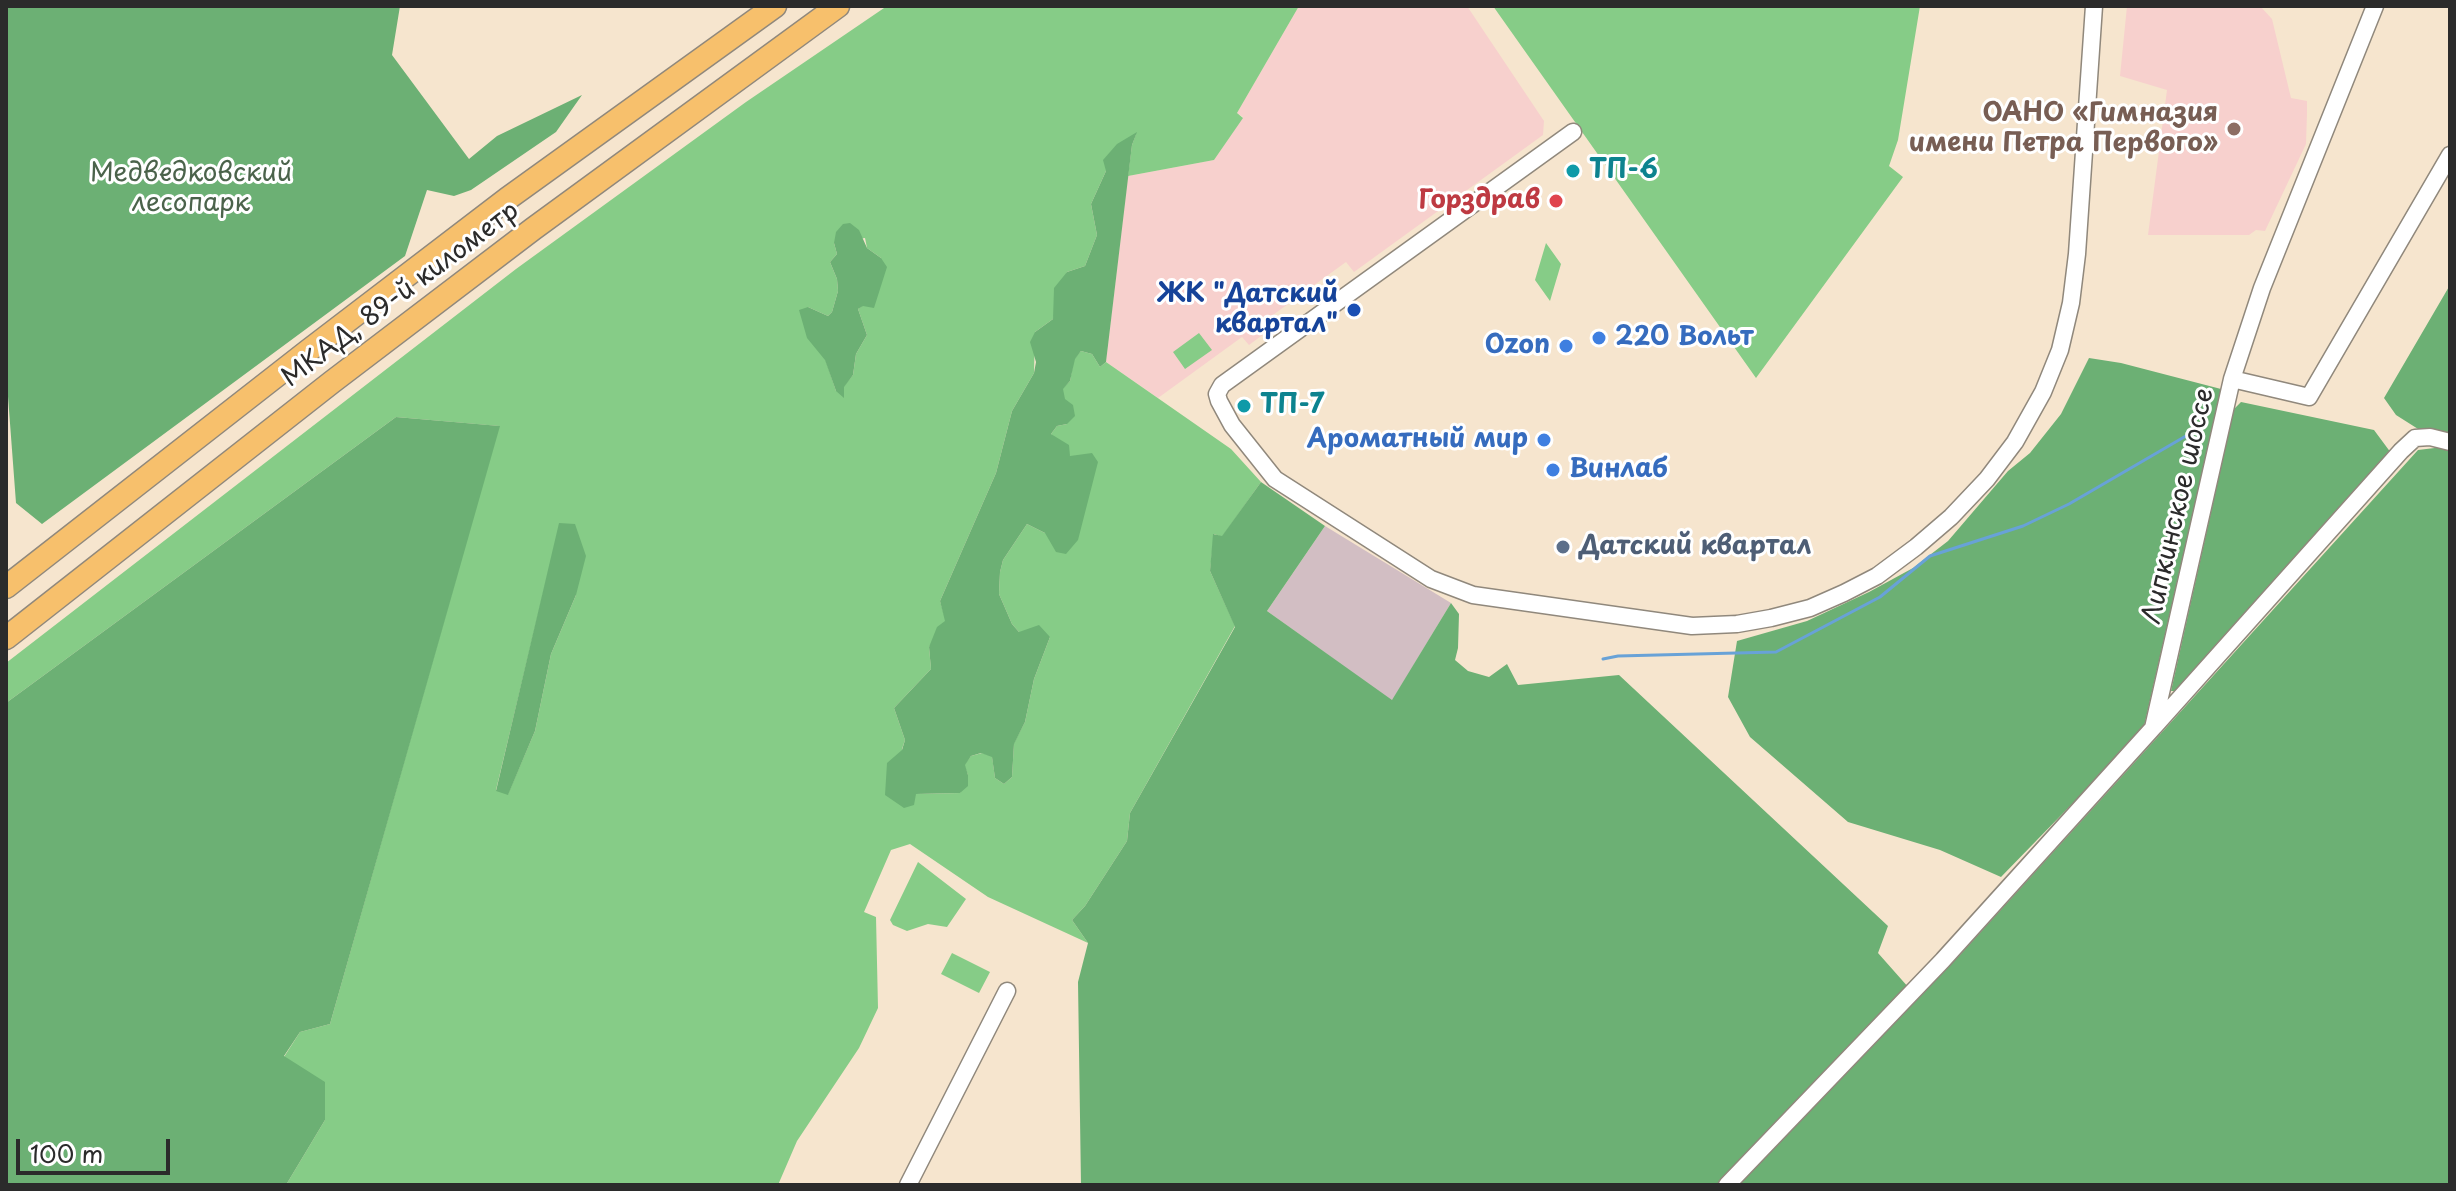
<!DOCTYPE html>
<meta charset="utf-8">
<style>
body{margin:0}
#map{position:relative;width:2456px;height:1191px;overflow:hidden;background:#f6e5ce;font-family:"Playpen Sans",sans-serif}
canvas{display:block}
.frame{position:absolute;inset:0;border:8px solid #2b2b2b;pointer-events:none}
.scale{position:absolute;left:16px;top:1139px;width:154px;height:36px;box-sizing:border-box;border:4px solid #2b2b2b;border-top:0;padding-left:10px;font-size:24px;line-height:28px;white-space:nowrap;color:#2b2b2b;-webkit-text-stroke:6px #fff;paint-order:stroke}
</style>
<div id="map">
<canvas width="2456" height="1191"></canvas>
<div class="frame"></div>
<div class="scale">100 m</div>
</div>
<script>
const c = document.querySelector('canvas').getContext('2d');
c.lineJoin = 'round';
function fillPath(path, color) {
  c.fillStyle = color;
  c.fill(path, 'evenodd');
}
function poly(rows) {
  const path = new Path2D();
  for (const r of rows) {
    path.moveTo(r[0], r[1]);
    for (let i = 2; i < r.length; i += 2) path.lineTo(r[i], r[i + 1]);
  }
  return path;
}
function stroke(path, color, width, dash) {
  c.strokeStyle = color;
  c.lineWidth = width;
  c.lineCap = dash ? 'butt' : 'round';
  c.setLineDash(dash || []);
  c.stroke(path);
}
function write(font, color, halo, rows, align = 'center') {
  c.font = font + ' "Playpen Sans",sans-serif';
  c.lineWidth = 6;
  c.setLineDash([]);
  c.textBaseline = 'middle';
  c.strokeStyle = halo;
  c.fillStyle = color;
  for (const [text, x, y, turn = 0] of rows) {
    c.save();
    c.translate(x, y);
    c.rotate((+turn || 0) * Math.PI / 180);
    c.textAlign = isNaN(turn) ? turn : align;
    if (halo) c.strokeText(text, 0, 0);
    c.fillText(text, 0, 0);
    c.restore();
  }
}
fillPath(poly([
 [1299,6,1467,6,1544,121,1543,135,1354,272,1346,262,1266,320,1272,328,1249,345,1242,337,1158,398,1106,362,1128,176,1214,160,1243,117,1237,113],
 [2127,6,2260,6,2272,19,2291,98,2307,101,2307,113,2306,144,2265,231,2256,230,2249,235,2148,235,2167,90,2120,76]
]), '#f7d0cd');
fillPath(poly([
 [1325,526,1451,603,1392,701,1267,611]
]), '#d2bec3');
fillPath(poly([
 [887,6,1299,6,1237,113,1243,118,1214,160,1128,176,1132,145,1136,134,1106,171,1091,204,1097,235,1085,266,1067,272,1053,319,1035,332,1034,373,1012,411,996,473,940,601,946,621,929,647,931,669,894,708,905,740,902,749,916,794,960,793,968,775,964,765,971,756,982,753,992,756,995,778,1004,784,1012,777,1014,743,1025,722,1034,679,1050,637,1019,632,1012,624,999,594,1000,572,1003,560,1027,524,1045,533,1070,456,1051,434,1057,426,1067,424,1062,389,1070,381,1074,359,1081,351,1092,354,1100,367,1106,362,1231,449,1261,482,1222,537,1214,534,1210,571,1235,626,1130,813,1127,841,1085,906,1072,920,1088,943,988,897,910,844,891,850,864,912,876,917,878,1008,859,1048,797,1141,778,1185,286,1185,325,1120,284,1057,300,1032,330,1024,499,426,396,417,6,703,6,663,516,269,746,102],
 [865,238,867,248,881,258,862,306,858,309,867,335,856,354,853,375,843,387,836,391,808,307,828,316,832,312,838,291,837,279,830,262,837,254,834,243],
 [560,523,576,595,551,654,535,731,508,794,496,790],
 [1493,6,1920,6,1898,140,1889,166,1903,177,1756,378],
 [1546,243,1561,264,1550,301,1535,280],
 [1199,333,1212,350,1185,369,1173,352],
 [918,862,966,899,947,927,928,924,907,931,893,925,890,920],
 [952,953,990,972,979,993,941,974]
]), '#86cc87');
fillPath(poly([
 [6,6,400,6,392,55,469,159,497,136,582,95,556,132,471,190,454,196,427,190,405,256,42,524,16,503,6,370],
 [1137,132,1132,145,1106,362,1100,367,1092,354,1081,351,1075,359,1070,381,1063,389,1065,399,1073,405,1075,416,1067,424,1057,426,1051,434,1069,445,1070,456,1092,453,1098,462,1078,540,1066,554,1056,552,1045,533,1027,524,1003,560,1000,572,999,594,1012,624,1019,632,1039,625,1050,637,1034,679,1025,722,1014,744,1012,777,1004,784,995,778,992,757,981,753,971,756,965,765,968,775,968,786,960,793,916,794,914,805,904,808,885,795,887,763,902,750,905,740,894,708,931,669,929,647,937,627,945,621,940,601,996,473,1012,411,1034,373,1036,362,1030,342,1035,332,1053,319,1054,288,1067,272,1085,266,1097,235,1091,204,1106,171,1103,160,1117,144],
 [850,223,859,230,867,248,881,258,887,267,874,308,863,306,858,309,867,335,856,354,853,375,844,387,844,398,836,391,825,360,807,338,799,310,808,307,828,316,832,312,838,291,837,279,830,262,837,254,834,243,836,232,843,224],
 [2450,285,2450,439,2426,434,2396,415,2384,398],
 [2089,358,2121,363,2221,389,2143,731,2001,877,1940,850,1848,822,1750,737,1728,697,1737,641,1807,621,1869,592,1913,568,1948,541,2008,471,2030,453,2061,414],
 [2241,402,2374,430,2394,457,2181,691,2171,691,2234,409],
 [396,417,500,426,330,1024,300,1032,284,1056,325,1082,325,1120,286,1185,6,1185,6,703],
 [2443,447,2450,450,2450,1185,1734,1185,1958,957,2418,450],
 [1261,482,1325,526,1267,611,1392,700,1451,603,1459,614,1458,648,1455,660,1468,671,1489,677,1507,664,1518,685,1619,675,1888,926,1878,953,1909,988,1719,1185,1081,1185,1078,982,1088,943,1072,920,1085,906,1127,841,1130,813,1235,627,1210,571,1213,534,1222,536],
 [559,523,575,524,586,556,576,595,551,654,535,731,508,795,496,791]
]), '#6cb074');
stroke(poly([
 [1603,659,1618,656,1776,652,1880,597,1930,556,2023,526,2069,504,2191,433]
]), '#68a2d7', 3);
const minor = poly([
 [1573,132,1222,385,1217,394,1219,401,1232,425,1275,479,1431,579,1473,595,1692,626,1737,624,1771,618,1810,608,1844,593,1877,576,1916,547,1951,517,1987,479,2015,442,2043,392,2060,350,2071,303,2077,254,2094,6],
 [2232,379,2309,397,2450,155],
 [2154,727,2401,451,2415,438,2430,437,2450,442],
 [908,1185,1007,991],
 [1727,1185,1943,960,2153,728,2232,379,2262,288,2375,6]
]);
const highway = poly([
 [6,587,308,351,507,199,775,6],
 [6,638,332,382,533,229,838,6]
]);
stroke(minor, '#90887c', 19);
stroke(highway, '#90887c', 25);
stroke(minor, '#fff', 16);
stroke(highway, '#f7c06c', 22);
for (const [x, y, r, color] of [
 [2234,129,8,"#8d6e63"],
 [1573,171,8,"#0f9aa8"],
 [1556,201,8,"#e0444e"],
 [1354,310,8,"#1a4fb4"],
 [1599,338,8,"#3f7fe0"],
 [1566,346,8,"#3f7fe0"],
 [1244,406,8,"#0f9aa8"],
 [1544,440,8,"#3f7fe0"],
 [1553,470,8,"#3f7fe0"],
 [1563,547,8,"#5c6f8a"]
]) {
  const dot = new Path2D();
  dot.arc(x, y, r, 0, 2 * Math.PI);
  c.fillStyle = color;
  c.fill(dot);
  stroke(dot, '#fff', 3);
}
write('bold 26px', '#785e54', '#fff', [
 ["ОАНО «Гимназия",2218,114],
 ["имени Петра Первого»",2218,144]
], 'right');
write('bold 26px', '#0d838f', '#fff', [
 ["ТП-6",1589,171],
 ["ТП-7",1260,406]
], 'left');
write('26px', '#4b634b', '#fff', [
 ["Медведковский",191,174],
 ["лесопарк",191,204]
]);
write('bold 26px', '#be3a42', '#fff', [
 ["Горздрав",1540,201]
], 'right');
write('26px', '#2b2b2b', '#fff', [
 ["МКАД, 89-й километр",401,295,-37],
 ["Липкинское шоссе",2179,506,-77]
]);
write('bold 26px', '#164399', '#fff', [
 ["ЖК \"Датский",1338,295],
 ["квартал\"",1338,325]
], 'right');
write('bold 26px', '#366cbe', '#fff', [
 ["220 Вольт",1615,338],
 ["Ozon",1550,346,"right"],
 ["Ароматный мир",1528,440,"right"],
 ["Винлаб",1569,470]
], 'left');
write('bold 26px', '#4e5e75', '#fff', [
 ["Датский квартал",1579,547]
], 'left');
</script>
